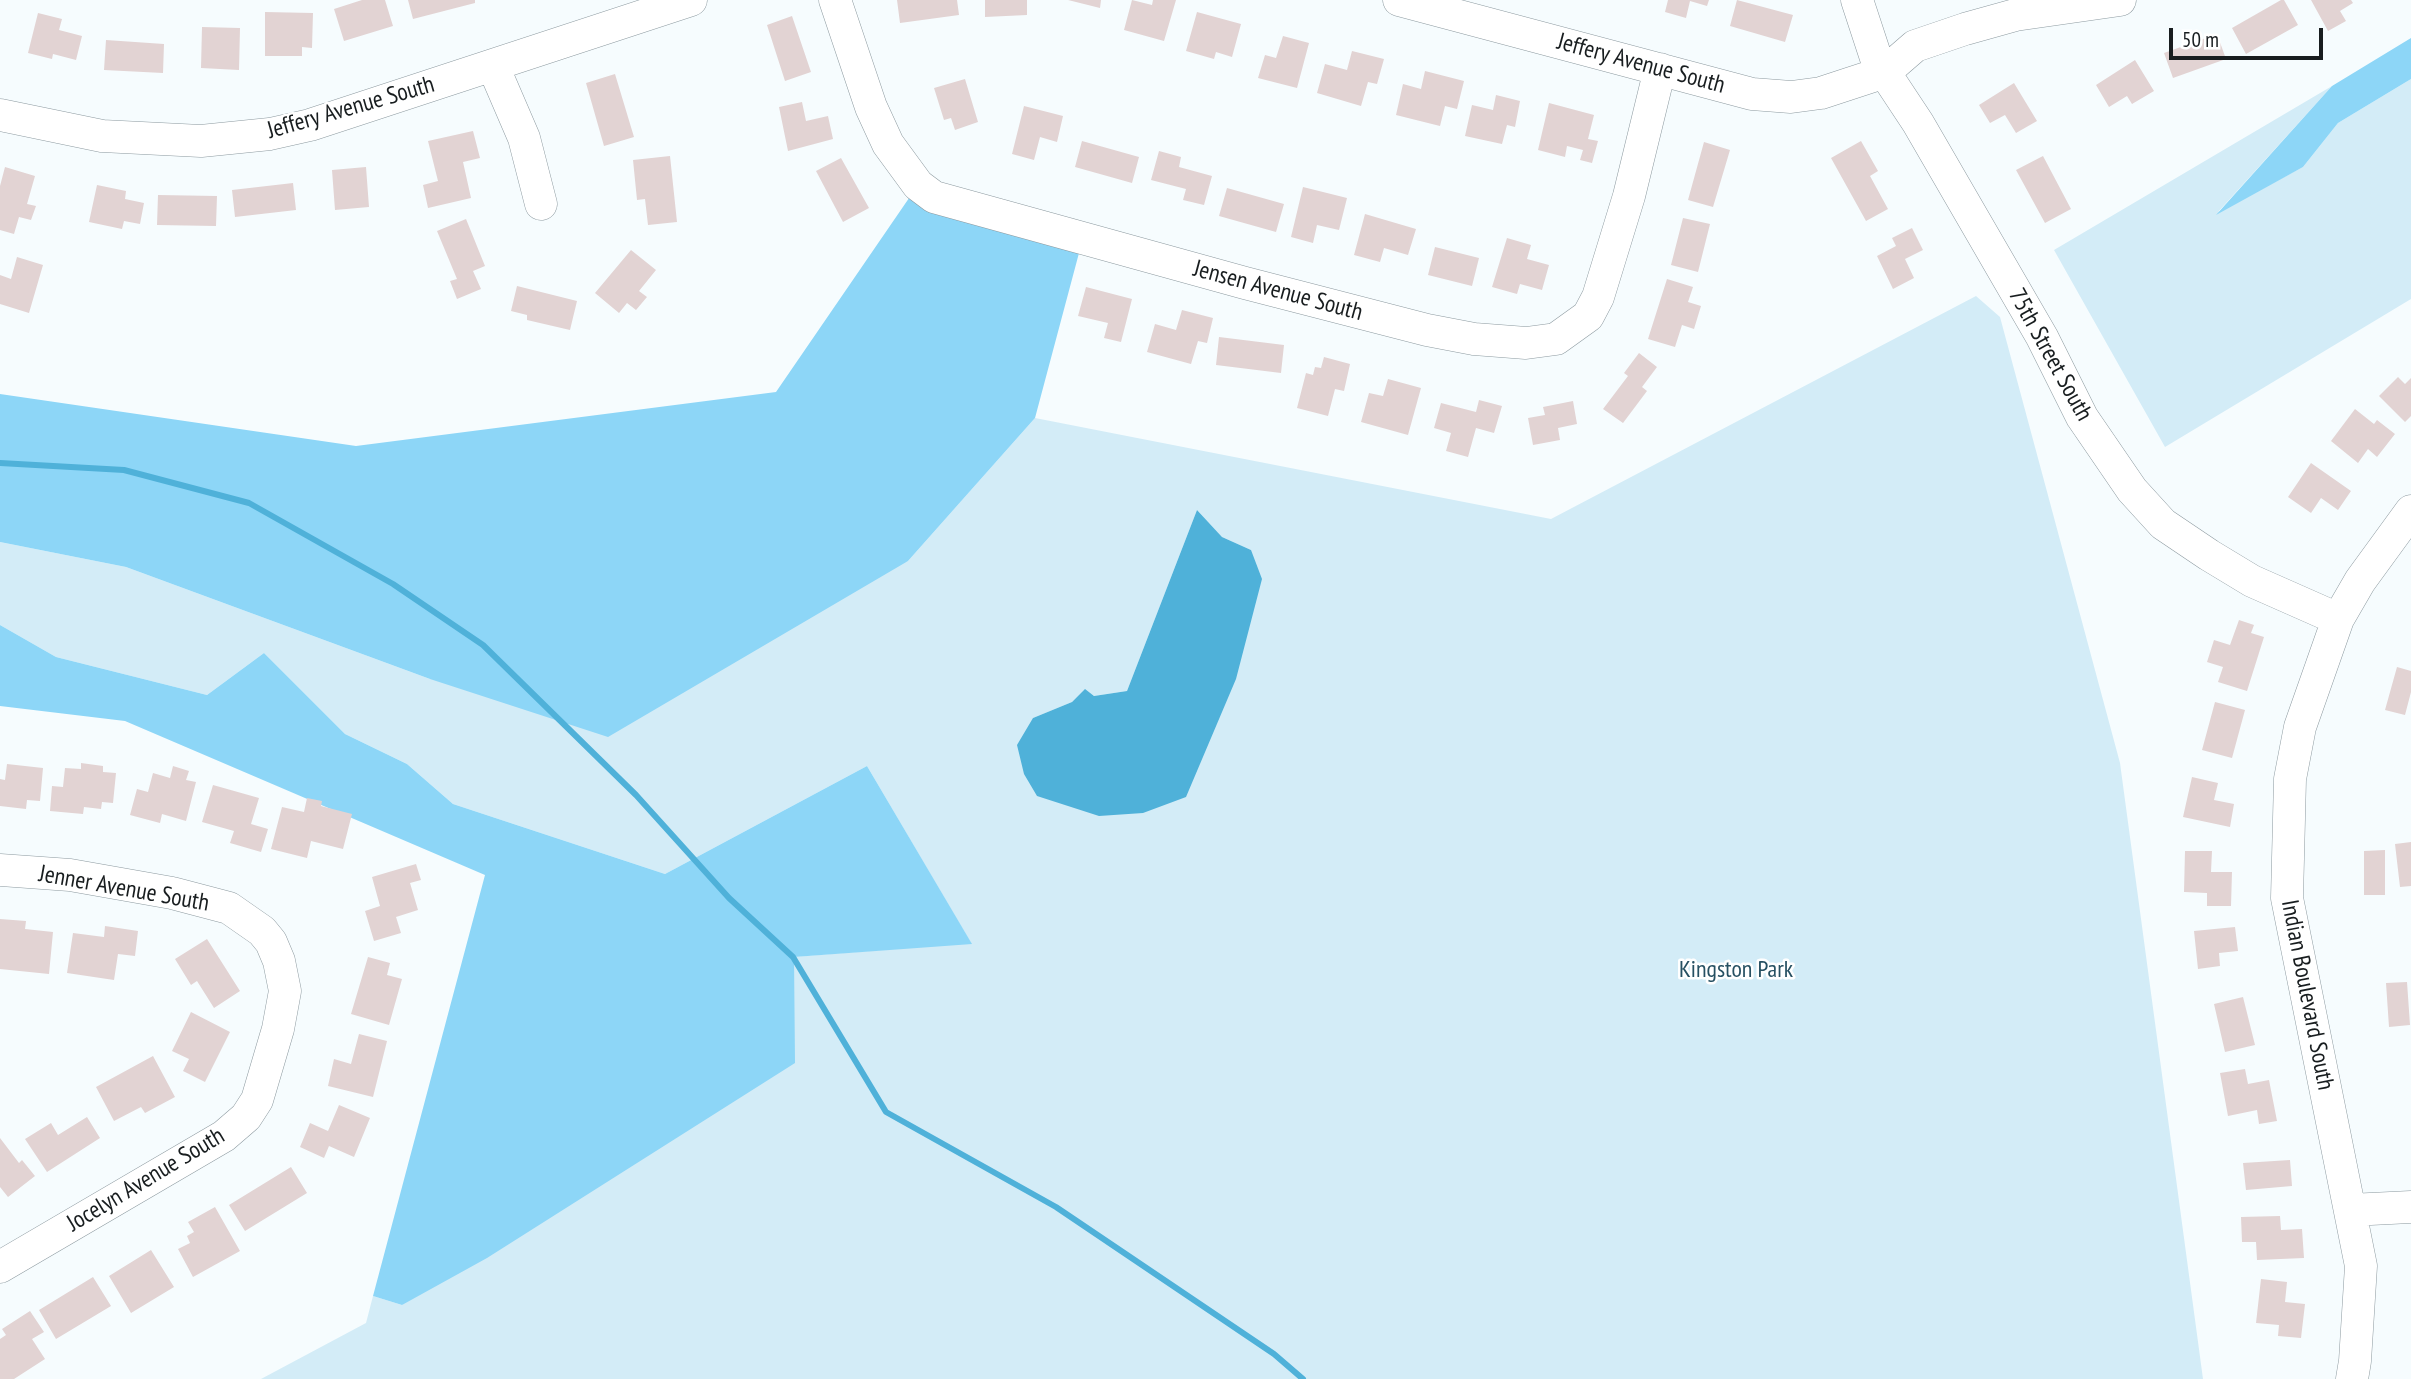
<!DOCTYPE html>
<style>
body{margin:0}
#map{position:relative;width:2411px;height:1379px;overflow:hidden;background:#f6fcfe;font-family:"PT Sans Narrow",sans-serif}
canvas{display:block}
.scale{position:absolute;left:2169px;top:28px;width:154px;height:32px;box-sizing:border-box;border:4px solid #181d1f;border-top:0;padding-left:9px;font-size:21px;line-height:24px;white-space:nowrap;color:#181d1f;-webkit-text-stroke:5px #fff;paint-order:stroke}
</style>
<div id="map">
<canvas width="2411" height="1379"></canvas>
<div class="scale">50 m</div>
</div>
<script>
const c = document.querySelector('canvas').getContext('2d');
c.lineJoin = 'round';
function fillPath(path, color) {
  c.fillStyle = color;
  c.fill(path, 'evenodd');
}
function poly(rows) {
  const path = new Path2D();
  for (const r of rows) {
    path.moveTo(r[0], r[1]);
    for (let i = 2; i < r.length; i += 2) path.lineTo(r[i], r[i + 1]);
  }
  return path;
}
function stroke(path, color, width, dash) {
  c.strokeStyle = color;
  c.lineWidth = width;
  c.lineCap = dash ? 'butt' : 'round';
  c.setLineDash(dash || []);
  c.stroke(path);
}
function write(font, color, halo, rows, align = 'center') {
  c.font = font + ' "PT Sans Narrow",sans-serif';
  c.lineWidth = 5;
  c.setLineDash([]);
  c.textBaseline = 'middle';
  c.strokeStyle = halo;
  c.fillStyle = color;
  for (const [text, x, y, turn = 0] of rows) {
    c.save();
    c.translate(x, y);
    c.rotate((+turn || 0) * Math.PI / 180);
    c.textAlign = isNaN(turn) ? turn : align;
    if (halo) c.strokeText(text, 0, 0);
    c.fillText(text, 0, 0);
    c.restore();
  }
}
fillPath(poly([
 [2411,79,2411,299,2165,447,2054,250,2332,86,2218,212,2303,167,2338,123],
 [1976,296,2000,317,2120,763,2203,1379,261,1379,366,1323,373,1296,402,1305,793,957,971,943,867,766,665,874,453,804,407,764,345,734,264,653,207,695,56,657,0,625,0,542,126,567,430,679,908,561,1035,418,1551,519],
 [1197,510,1222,537,1251,550,1037,796,1033,718,1072,702,1085,690,1094,696,1127,691]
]), '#d3ecf7');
fillPath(poly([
 [2411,38,2411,79,2338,123,2303,167,2216,215,2332,86],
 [918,185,1083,238,1035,418,908,561,608,737,430,679,126,567,0,542,0,394,356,446,776,392],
 [0,625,56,657,207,695,264,653,345,734,407,764,453,804,665,874,867,766,972,944,794,957,795,1063,487,1258,402,1305,373,1296,485,875,125,721,0,706]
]), '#8dd6f7');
fillPath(poly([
 [1197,510,1222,537,1251,550,1262,579,1236,679,1186,797,1143,813,1099,816,1037,796,1024,774,1017,745,1033,718,1072,702,1085,689,1094,696,1127,691]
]), '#4fb1d9');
stroke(poly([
 [0,463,124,470,249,503,393,584,483,645,636,795,729,898,793,957,886,1112,1056,1207,1274,1354,1303,1379]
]), '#4fb1d9', 6);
fillPath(poly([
 [362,0,385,0,393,26,344,41,334,9],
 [408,0,475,0,475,3,413,19],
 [897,0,957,0,959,15,900,23],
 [985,0,1027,0,1027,15,985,17],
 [1068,0,1101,0,1100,8],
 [1132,0,1152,5,1153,0,1176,0,1164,41,1124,30],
 [1668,0,1709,0,1707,6,1690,1,1686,18,1665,12],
 [1737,0,1793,15,1785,42,1730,26],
 [2281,0,2284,0,2298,25,2246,54,2232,28],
 [2311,0,2351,0,2353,3,2340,11,2346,21,2328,31],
 [265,12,313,13,312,48,302,47,302,56,265,56],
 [1197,12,1241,24,1232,57,1216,52,1214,59,1186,51],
 [38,13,62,19,59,30,82,36,76,60,53,54,52,59,28,53],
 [792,16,811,72,785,81,767,25],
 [202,27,240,28,239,70,201,68],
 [2217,34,2226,59,2173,78,2164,53],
 [1283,36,1309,43,1297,88,1258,78,1265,55,1276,58],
 [106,40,164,44,163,73,104,70],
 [1352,51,1384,59,1377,84,1368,82,1361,106,1317,93,1325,64,1347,70],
 [2135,60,2154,91,2132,104,2127,96,2109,107,2096,85],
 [1425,71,1464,81,1457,109,1445,106,1440,126,1396,115,1403,84,1421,89],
 [615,74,634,137,604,146,586,83],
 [965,79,978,122,955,130,951,118,944,120,934,88],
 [2014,83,2037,121,2016,133,2005,115,1990,123,1979,105],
 [1496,95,1520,101,1515,127,1507,125,1502,144,1465,136,1472,105,1493,110],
 [802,102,806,121,828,116,833,139,788,151,779,107],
 [1549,103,1594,115,1588,139,1598,141,1592,163,1580,160,1583,150,1567,146,1565,157,1538,150],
 [1024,106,1063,116,1057,142,1040,137,1034,160,1012,154],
 [473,131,480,158,463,162,471,198,428,208,423,185,438,181,428,141],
 [1082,141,1139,157,1132,183,1075,167],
 [1861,141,1878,171,1870,176,1888,209,1866,221,1831,158],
 [1704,142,1730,150,1713,207,1688,200],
 [1159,151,1181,157,1179,167,1212,176,1204,205,1183,200,1186,189,1151,180],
 [670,156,677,222,648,225,645,199,637,200,633,160],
 [2043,156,2071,209,2045,223,2016,170],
 [841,158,869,208,843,222,816,171],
 [5,167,35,176,27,204,36,206,31,220,19,217,14,234,0,230,0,186],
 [366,167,369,207,335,210,332,170],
 [293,183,296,210,235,217,232,190],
 [97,185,126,191,125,199,144,203,140,224,124,221,122,229,89,222],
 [1303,187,1347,198,1339,230,1317,225,1313,243,1291,237],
 [1227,188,1284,204,1276,232,1219,216],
 [158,195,217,196,216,226,157,225],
 [1365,214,1416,229,1408,255,1384,248,1380,262,1354,255],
 [1683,218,1710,224,1698,272,1671,265],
 [466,219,485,266,473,271,481,289,457,299,450,281,457,279,437,231],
 [1912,228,1923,250,1905,259,1914,278,1893,289,1877,256,1896,246,1892,238],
 [1507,238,1531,245,1527,259,1549,265,1542,290,1520,284,1517,294,1492,287],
 [1435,247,1479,258,1472,286,1428,275],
 [631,250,656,270,639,291,647,297,636,310,627,303,619,313,595,293],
 [17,257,43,265,29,313,0,304,0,275,11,279],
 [1667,279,1693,287,1688,302,1701,306,1694,329,1682,325,1675,347,1648,339],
 [517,286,577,301,570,330,527,320,527,315,511,311],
 [1086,287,1132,299,1121,342,1104,338,1108,323,1078,316],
 [1182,310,1213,318,1207,343,1198,341,1191,364,1147,352,1155,324,1176,330],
 [1219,337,1284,345,1281,373,1216,365],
 [1639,353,1657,367,1642,387,1647,391,1623,423,1603,409,1628,376,1624,373],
 [1324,357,1350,364,1344,391,1335,389,1328,416,1297,408,1306,373,1313,375,1315,367,1321,368],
 [2398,377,2405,384,2411,378,2411,416,2405,422,2379,396],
 [1388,379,1421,388,1408,435,1361,422,1369,393,1383,396],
 [1479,400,1502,406,1494,433,1476,428,1468,457,1446,451,1451,433,1434,428,1441,403,1476,412],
 [1573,401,1577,424,1558,428,1560,440,1533,445,1528,418,1545,415,1543,407],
 [2355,409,2374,424,2377,420,2395,434,2377,457,2368,449,2358,463,2331,441],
 [2311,463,2351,491,2338,510,2321,498,2311,513,2288,497],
 [2239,620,2254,625,2251,633,2264,637,2247,691,2218,682,2223,667,2207,662,2214,640,2230,645],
 [2397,667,2411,671,2411,692,2405,715,2385,710],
 [2215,702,2245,710,2232,758,2202,750],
 [81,763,103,766,103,772,116,773,113,803,102,802,101,809,84,807,83,814,50,811,52,786,63,787,65,768,81,769],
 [7,764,43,768,40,801,27,800,26,809,0,806,0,779,5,780],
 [173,766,189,771,186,780,196,782,186,821,162,814,160,823,130,815,137,789,148,792,153,773,170,778],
 [2192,777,2218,783,2214,800,2234,804,2230,827,2183,817],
 [213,785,259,798,251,824,268,829,261,852,230,843,234,831,202,822],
 [307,798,322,801,321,806,352,814,343,849,311,841,307,858,271,849,282,807,304,812],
 [2411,842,2411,886,2400,887,2395,844],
 [2385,850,2385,895,2364,895,2364,851],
 [2185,851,2212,851,2211,872,2232,872,2231,906,2207,906,2207,893,2184,892],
 [416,864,421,880,410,883,418,910,396,917,401,933,374,941,365,911,380,906,372,877],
 [0,919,26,921,25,929,53,932,49,974,0,969],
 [105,926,138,931,135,956,118,954,114,980,67,973,73,933,104,937],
 [2235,927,2238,951,2219,953,2220,966,2198,969,2194,931],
 [207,939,240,991,214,1008,197,981,191,985,175,959],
 [368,957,390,963,387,975,402,979,389,1025,351,1014],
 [2407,982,2410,1025,2389,1027,2386,983],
 [2243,997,2255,1045,2225,1052,2214,1004],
 [191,1012,230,1032,205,1082,183,1071,189,1059,172,1051],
 [359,1034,387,1041,373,1097,328,1086,334,1059,351,1064],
 [153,1056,175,1097,145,1113,141,1107,114,1121,96,1087],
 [2245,1069,2248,1084,2269,1080,2277,1121,2259,1124,2257,1110,2228,1116,2220,1073],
 [339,1105,370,1118,354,1157,329,1146,324,1158,300,1147,310,1123,328,1131],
 [87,1117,100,1138,47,1172,25,1139,51,1123,58,1135],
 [0,1138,19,1163,22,1160,35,1176,8,1197,0,1187],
 [2290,1160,2292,1186,2246,1190,2243,1163],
 [291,1167,307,1193,245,1231,229,1205],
 [215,1207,240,1251,193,1277,178,1249,190,1243,187,1236,194,1232,188,1222],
 [2280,1216,2281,1230,2302,1229,2304,1258,2257,1260,2256,1242,2242,1242,2241,1217],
 [151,1250,174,1287,131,1313,109,1276],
 [93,1277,111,1306,56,1339,39,1310],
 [2261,1279,2287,1282,2285,1302,2305,1304,2301,1338,2278,1336,2279,1325,2256,1323],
 [30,1311,44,1332,32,1339,45,1359,14,1379,0,1379,0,1339,6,1335,2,1329]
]), '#e2d3d3');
const minor = poly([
 [835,0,871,107,888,144,918,185,934,197,1245,283,1427,330,1474,339,1526,343,1556,339,1588,316,1598,297,1629,196,1660,69],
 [1399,0,1752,94,1791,97,1821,93,1885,72,1915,46,1965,29,2015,15,2120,0],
 [1857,0,1877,61,1918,123,2042,337,2082,417,2132,490,2163,524,2209,555,2252,581,2338,619],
 [493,66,524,138,541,204],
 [0,115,102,136,201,141,270,134,310,125,691,0],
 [0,870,70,875,172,893,229,908,262,931,271,942,279,961,285,991,278,1029,257,1100,246,1117,224,1136,0,1267],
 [2350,1210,2411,1207],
 [2352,1379,2355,1361,2361,1266,2287,898,2290,779,2300,727,2338,619,2360,581,2411,511]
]);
stroke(minor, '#8d9aa0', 33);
stroke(minor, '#fff', 32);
write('24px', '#181d1f', '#fff', [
 ["Jeffery Avenue South",1641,64,15],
 ["Jeffery Avenue South",351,108,-16],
 ["Jensen Avenue South",1278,291,15],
 ["75th Street South",2050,355,61],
 ["Jenner Avenue South",124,889,10],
 ["Indian Boulevard South",2307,995,79],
 ["Jocelyn Avenue South",146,1180,-31]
]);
write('24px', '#265062', '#fff', [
 ["Kingston Park",1736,970]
]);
</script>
